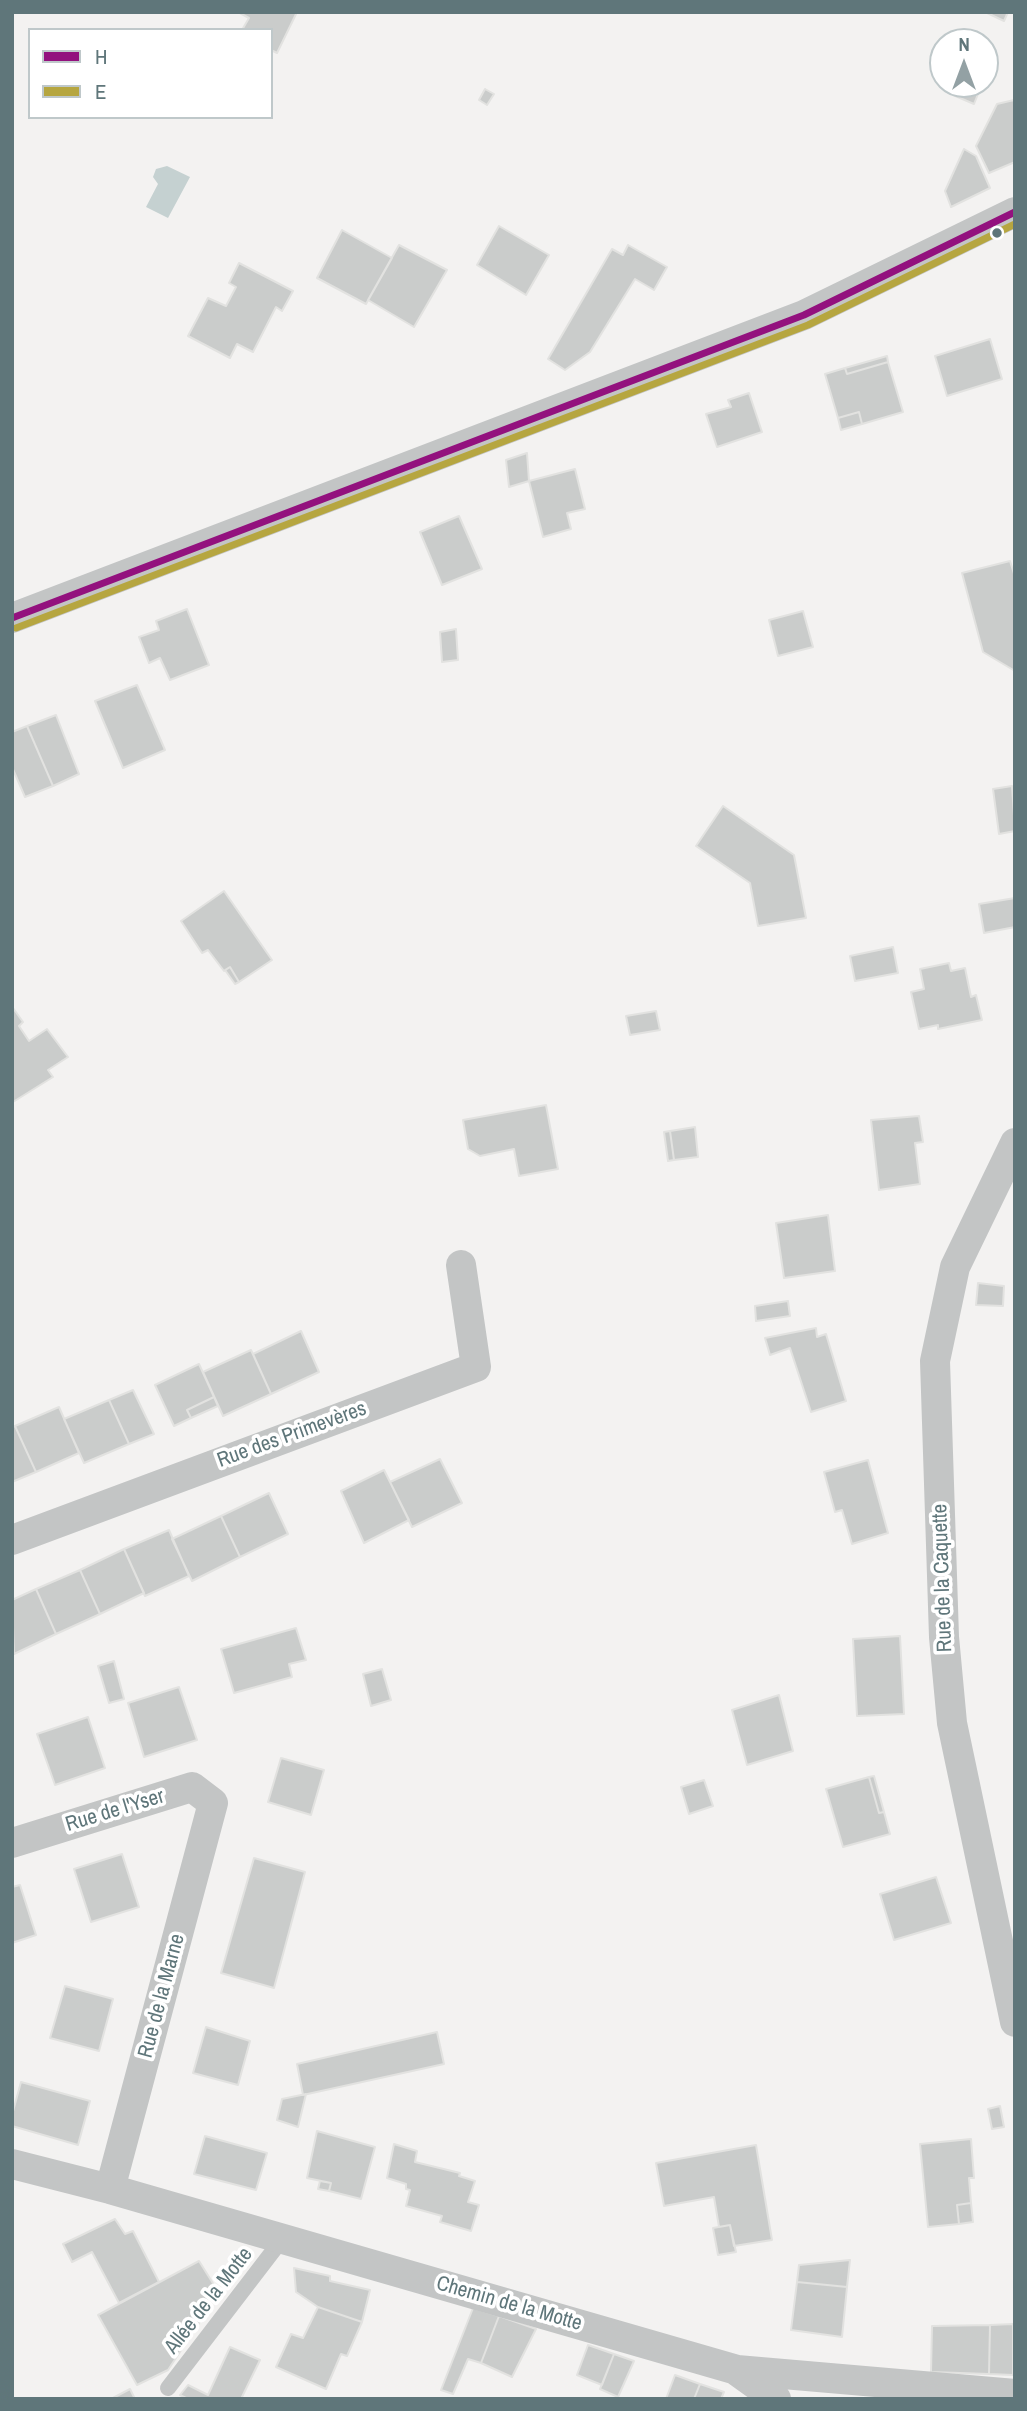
<!DOCTYPE html>
<meta charset="utf-8">
<style>
body{margin:0}
#map{position:relative;width:1027px;height:2411px;overflow:hidden;background:#f3f2f1;font-family:"Archivo Narrow",sans-serif}
canvas{display:block}
.frame{position:absolute;inset:0;border:14px solid #5f767a;pointer-events:none}
.legend{position:absolute;left:28px;top:28px;width:245px;height:91px;box-sizing:border-box;background:#fff;border:2px solid #bfc8ca;margin:0;padding:9px 12px;list-style:none;font-size:21px;color:#5f767a}
.legend li{display:flex;align-items:center;gap:14px;height:35px}
.legend b{width:35px;border:2px solid #bfc8ca}
.north{position:absolute;left:929px;top:28px;width:70px;height:70px;box-sizing:border-box;background:#fff;border:2px solid #bfc8ca;border-radius:50%;rotate:0deg;font-size:19px;font-weight:700;line-height:28px;text-align:center;color:#5f767a}
.north::after{content:'';display:block;margin:auto;width:24px;height:32px;background:#93a1a4;clip-path:polygon(50% 0,100% 100%,50% 72%,0 100%)}
</style>
<div id="map">
<canvas width="1027" height="2411"></canvas>
<div class="frame"></div>
<ul class="legend">
<li><b style="height:9px;background:#93117e"></b>H</li>
<li><b style="height:9px;background:#b6a640"></b>E</li>
</ul>
<div class="north">N</div>
</div>
<script>
const c = document.querySelector('canvas').getContext('2d');
c.lineJoin = 'round';
function fillPath(path, color) {
  c.fillStyle = color;
  c.fill(path, 'evenodd');
}
function poly(rows) {
  const path = new Path2D();
  for (const r of rows) {
    path.moveTo(r[0], r[1]);
    for (let i = 2; i < r.length; i += 2) path.lineTo(r[i], r[i + 1]);
  }
  return path;
}
function stroke(path, color, width, dash) {
  c.strokeStyle = color;
  c.lineWidth = width;
  c.lineCap = dash ? 'butt' : 'round';
  c.setLineDash(dash || []);
  c.stroke(path);
}
function write(font, color, halo, rows, align = 'center') {
  c.font = font + ' "Archivo Narrow",sans-serif';
  c.lineWidth = 7;
  c.setLineDash([]);
  c.textBaseline = 'middle';
  c.strokeStyle = halo;
  c.fillStyle = color;
  for (const [text, x, y, turn = 0] of rows) {
    c.save();
    c.translate(x, y);
    c.rotate((+turn || 0) * Math.PI / 180);
    c.textAlign = isNaN(turn) ? turn : align;
    if (halo) c.strokeText(text, 0, 0);
    c.fillText(text, 0, 0);
    c.restore();
  }
}
fillPath(poly([
 [167,166,190,177,168,218,146,207,158,184,153,177,156,169]
]), '#c5d1d1');
const building = poly([
 [238,12,297,12,277,53,271,50,271,30,242,30,249,18,238,12],
 [985,12,1008,12,1004,21,985,12],
 [958,84,966,84,980,89,974,104,953,95,958,84],
 [485,89,494,94,487,105,479,100,485,89],
 [1014,100,1015,162,989,173,976,146,997,104,1014,100],
 [964,149,976,156,990,188,951,207,945,191,964,149],
 [499,226,549,255,526,295,477,265,499,226],
 [342,230,392,258,366,304,317,278,342,230],
 [399,245,447,270,414,327,368,300,399,245],
 [628,245,667,267,654,290,635,279,590,352,565,370,548,359,612,249,623,255,628,245],
 [239,263,293,291,282,311,276,307,253,352,237,344,230,358,188,336,208,298,226,306,236,287,229,283,239,263],
 [990,339,1002,379,947,396,935,356,990,339],
 [887,356,888,362,847,374,845,368,887,356],
 [888,362,903,412,862,424,859,412,838,418,825,374,845,368,847,374,888,362],
 [749,393,762,432,717,447,706,414,731,407,728,400,749,393],
 [859,412,862,424,841,430,838,418,859,412],
 [527,453,529,481,509,487,506,460,527,453],
 [575,469,585,509,567,513,571,529,543,537,529,481,575,469],
 [459,516,482,569,442,585,420,532,459,516],
 [1010,561,1015,577,1015,671,983,652,962,573,1010,561],
 [187,609,209,665,170,680,160,658,149,663,139,637,159,630,156,621,187,609],
 [803,611,813,647,778,656,769,620,803,611],
 [456,629,458,660,442,662,440,632,456,629],
 [137,685,165,750,123,768,95,701,137,685],
 [56,715,79,774,53,786,27,726,56,715],
 [27,726,53,786,25,797,12,767,12,732,27,726],
 [1012,786,1015,831,999,834,993,789,1012,786],
 [723,806,794,855,806,918,758,926,750,883,696,846,723,806],
 [224,891,272,960,239,982,230,967,224,971,208,950,202,953,181,921,224,891],
 [1015,898,1015,927,984,933,979,904,1015,898],
 [893,947,898,973,855,981,850,956,893,947],
 [949,963,951,971,965,968,971,997,976,995,982,1020,938,1029,938,1025,919,1029,911,992,924,989,920,969,949,963],
 [230,967,239,982,235,984,225,970,230,967],
 [13,1008,23,1022,19,1026,29,1041,47,1029,68,1057,48,1070,53,1077,13,1102,13,1008],
 [656,1011,660,1030,630,1035,626,1016,656,1011],
 [546,1105,558,1169,519,1176,514,1149,480,1156,468,1149,463,1120,546,1105],
 [919,1116,923,1142,915,1143,920,1184,879,1190,871,1120,919,1116],
 [695,1127,698,1157,674,1160,670,1131,695,1127],
 [670,1131,674,1160,668,1161,664,1132,670,1131],
 [828,1215,835,1271,784,1278,776,1223,828,1215],
 [978,1283,1004,1286,1003,1306,976,1305,978,1283],
 [788,1301,790,1316,756,1321,755,1306,788,1301],
 [816,1328,817,1337,826,1334,846,1401,811,1412,790,1348,770,1355,765,1338,816,1328],
 [301,1331,319,1372,271,1394,253,1354,301,1331],
 [251,1350,271,1394,223,1416,203,1372,251,1350],
 [199,1364,214,1397,187,1410,191,1418,174,1426,155,1385,199,1364],
 [133,1390,154,1434,129,1444,109,1400,133,1390],
 [214,1397,218,1406,191,1418,187,1410,214,1397],
 [109,1400,129,1444,84,1463,64,1419,109,1400],
 [59,1407,79,1453,36,1472,15,1426,59,1407],
 [15,1426,36,1472,12,1482,12,1427,15,1426],
 [440,1459,462,1503,412,1527,390,1482,440,1459],
 [868,1460,888,1533,852,1544,842,1510,835,1512,824,1472,868,1460],
 [384,1470,409,1520,364,1543,341,1491,384,1470],
 [269,1493,288,1534,240,1557,221,1516,269,1493],
 [221,1516,240,1557,192,1581,172,1539,221,1516],
 [169,1530,189,1576,145,1596,124,1549,169,1530],
 [124,1549,144,1593,100,1614,80,1570,124,1549],
 [80,1570,100,1614,56,1634,36,1589,80,1570],
 [36,1589,56,1634,14,1654,12,1600,36,1589],
 [296,1628,306,1660,289,1664,292,1677,234,1693,221,1649,296,1628],
 [900,1636,904,1714,857,1716,853,1639,900,1636],
 [114,1661,124,1699,109,1703,98,1666,114,1661],
 [382,1669,391,1700,371,1706,363,1674,382,1669],
 [179,1687,197,1740,144,1757,128,1703,179,1687],
 [779,1695,793,1751,747,1765,732,1710,779,1695],
 [88,1717,105,1768,55,1785,37,1734,88,1717],
 [281,1758,324,1770,311,1815,268,1802,281,1758],
 [874,1776,884,1812,879,1813,869,1777,874,1776],
 [869,1777,879,1813,884,1812,890,1834,843,1847,826,1789,869,1777],
 [704,1780,713,1806,689,1814,681,1787,704,1780],
 [122,1854,139,1907,91,1922,74,1869,122,1854],
 [254,1858,305,1872,274,1988,221,1973,254,1858],
 [936,1877,951,1923,894,1940,880,1894,936,1877],
 [20,1885,36,1935,12,1943,12,1887,20,1885],
 [65,1986,113,1999,99,2051,50,2038,65,1986],
 [206,2027,250,2041,238,2085,193,2073,206,2027],
 [437,2032,444,2064,303,2095,297,2064,437,2032],
 [21,2082,90,2101,78,2145,12,2126,12,2115,21,2082],
 [306,2094,298,2127,277,2120,282,2099,306,2094],
 [1000,2106,1004,2127,992,2129,988,2109,1000,2106],
 [317,2131,375,2147,361,2199,329,2191,331,2183,307,2178,317,2131],
 [205,2136,267,2153,256,2190,194,2174,205,2136],
 [971,2139,974,2178,969,2178,971,2203,957,2205,959,2224,928,2227,920,2144,971,2139],
 [394,2144,417,2151,415,2162,460,2173,459,2176,475,2181,468,2202,479,2205,471,2231,440,2222,442,2216,406,2206,410,2190,406,2189,406,2184,387,2178,394,2144],
 [756,2145,772,2240,734,2246,730,2225,719,2227,714,2197,664,2206,656,2163,756,2145],
 [320,2181,331,2183,329,2191,318,2189,320,2181],
 [971,2203,973,2222,959,2224,957,2205,971,2203],
 [115,2219,125,2234,133,2231,159,2282,119,2303,92,2252,72,2262,63,2244,115,2219],
 [730,2225,736,2252,718,2255,713,2228,730,2225],
 [850,2260,847,2287,797,2282,799,2265,850,2260],
 [199,2261,219,2293,168,2370,137,2385,98,2315,199,2261],
 [294,2268,330,2276,330,2281,370,2290,362,2322,318,2307,296,2292,294,2268],
 [797,2282,847,2287,842,2337,791,2330,797,2282],
 [318,2307,362,2322,347,2356,341,2354,326,2389,276,2367,291,2334,303,2338,318,2307],
 [473,2308,499,2316,481,2363,468,2359,453,2394,441,2390,473,2308],
 [499,2316,536,2329,512,2377,481,2363,499,2316],
 [1013,2324,1013,2375,989,2374,990,2325,1013,2324],
 [1013,2324,1015,2324,1015,2375,1013,2375,1013,2324],
 [990,2325,989,2374,931,2372,932,2326,990,2325],
 [588,2345,614,2354,602,2385,577,2375,588,2345],
 [230,2347,260,2360,241,2399,188,2399,180,2395,188,2385,208,2395,230,2347],
 [614,2354,634,2361,618,2397,600,2389,614,2354],
 [675,2375,700,2384,694,2399,666,2399,675,2375],
 [700,2384,724,2392,721,2399,694,2399,700,2384],
 [130,2389,135,2399,111,2399,130,2389]
]);
fillPath(building, '#cacccb');
stroke(building, '#e2e2e0', 2);
stroke(poly([
 [168,2388,283,2238]
]), '#c3c5c5', 16);
stroke(poly([
 [12,618,804,315,1015,212],
 [1015,1143,955,1267,935,1361,944,1637,952,1723,1015,2022],
 [12,1540,476,1367,461,1265],
 [12,1843,192,1787,213,1803,110,2189],
 [12,2164,110,2189,737,2370,1015,2394],
 [737,2371,776,2399]
]), '#c3c5c5', 30);
stroke(poly([
 [12,618,804,315,1015,212]
]), '#93117e', 7);
stroke(poly([
 [16,628,808,325,1015,224]
]), '#b6a640', 7);
for (const [x, y, r, color] of [
 [997,233,6,"#5f767a"]
]) {
  const dot = new Path2D();
  dot.arc(x, y, r, 0, 2 * Math.PI);
  c.fillStyle = color;
  c.fill(dot);
  stroke(dot, '#fff', 2.5);
}
write('21px', '#5f767a', '#fff', [
 ["Rue des Primevères",292,1435,-20],
 ["Rue de la Caquette",943,1578,-92],
 ["Rue de l'Yser",115,1811,-17],
 ["Rue de la Marne",162,1996,-75],
 ["Allée de la Motte",209,2301,-52],
 ["Chemin de la Motte",509,2304,16]
]);
</script>
